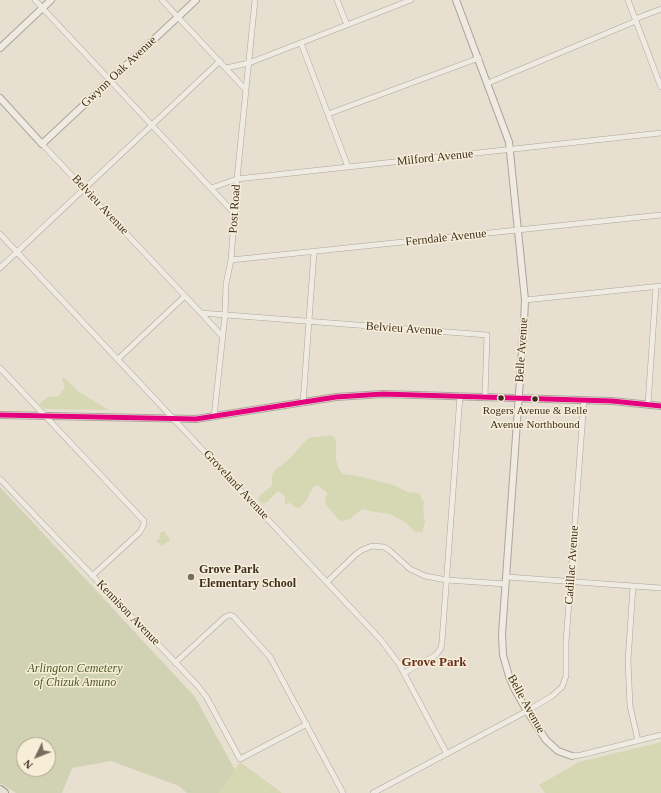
<!DOCTYPE html>
<style>
body{margin:0}
#map{position:relative;width:661px;height:793px;overflow:hidden;background:#e7e0d1;font-family:Georgia,serif}
canvas{display:block}
.north{position:absolute;left:16px;top:737px;width:40px;height:40px;box-sizing:border-box;background:#f7eed8;border:1px solid #ada18e;border-radius:50%;rotate:227deg;font-size:11px;font-weight:700;line-height:16px;text-align:center;color:#3d2e20}
.north::after{content:'';display:block;margin:auto;width:14px;height:18px;background:#786c5e;clip-path:polygon(50% 0,100% 100%,50% 72%,0 100%)}
</style>
<div id="map">
<canvas width="661" height="793"></canvas>
<div class="north">N</div>
</div>
<script>
const c = document.querySelector('canvas').getContext('2d');
c.lineJoin = 'round';
function fillPath(path, color) {
  c.fillStyle = color;
  c.fill(path, 'evenodd');
}
function poly(rows) {
  const path = new Path2D();
  for (const r of rows) {
    path.moveTo(r[0], r[1]);
    for (let i = 2; i < r.length; i += 2) path.lineTo(r[i], r[i + 1]);
  }
  return path;
}
function stroke(path, color, width, dash) {
  c.strokeStyle = color;
  c.lineWidth = width;
  c.lineCap = dash ? 'butt' : 'round';
  c.setLineDash(dash || []);
  c.stroke(path);
}
function write(font, color, halo, rows, align = 'center') {
  c.font = font + ' Georgia,serif';
  c.lineWidth = 3;
  c.setLineDash([]);
  c.textBaseline = 'middle';
  c.strokeStyle = halo;
  c.fillStyle = color;
  for (const [text, x, y, turn = 0] of rows) {
    c.save();
    c.translate(x, y);
    c.rotate((+turn || 0) * Math.PI / 180);
    c.textAlign = isNaN(turn) ? turn : align;
    if (halo) c.strokeText(text, 0, 0);
    c.fillText(text, 0, 0);
    c.restore();
  }
}
fillPath(poly([
 [63,378,66,379,79,392,109,410,44,409,39,404,48,397,59,396,65,387,62,380],
 [331,435,335,438,336,442,336,460,339,469,343,474,358,476,377,481,391,484,408,492,419,493,424,502,423,511,425,522,422,532,415,532,406,523,391,514,369,511,362,509,350,519,342,521,338,519,327,506,325,502,327,493,317,485,313,487,306,501,299,508,295,507,290,503,285,504,285,496,278,491,266,503,262,503,258,499,260,495,272,486,272,475,274,471,289,459,308,438],
 [164,531,170,539,168,542,165,543,165,544,161,546,160,543,157,543,157,539,159,539,160,533],
 [661,742,661,793,545,793,539,785,579,762],
 [240,762,282,793,218,793]
]), '#d6d7b3');
fillPath(poly([
 [0,487,195,697,235,770,218,793,187,793,179,786,111,761,72,768,62,793,16,793,0,783],
 [24,745,48,745,48,769,24,769]
]), '#d1d1b3');
const minor = poly([
 [35,0,234,213],
 [162,0,246,90],
 [337,0,347,25],
 [628,0,661,87],
 [635,19,661,9],
 [301,43,348,167],
 [226,68,249,63,411,0],
 [488,83,636,21],
 [328,114,479,58],
 [42,144,201,313,487,335,485,397],
 [211,188,237,179,661,133],
 [0,234,381,640,399,664,447,754],
 [231,260,661,215],
 [0,268,220,61],
 [525,300,661,286],
 [201,313,222,336],
 [118,359,185,296],
 [0,368,144,521,144,524,140,532,92,576],
 [303,403,314,252],
 [648,404,656,287],
 [214,417,225,315,226,284,231,260,237,179,255,0],
 [0,479,198,686,207,698,240,759,307,724],
 [507,577,661,588],
 [327,582,355,555,362,550,372,546,384,547,389,550,410,569,425,576,447,580,506,584],
 [633,586,628,661,630,706,638,741],
 [175,663,225,617,230,615,233,616,270,657,343,793],
 [404,673,436,655,441,648,442,641,460,396],
 [572,756,581,755,661,735],
 [373,793,527,711,552,696,562,687,566,676,566,642,584,400]
]);
const tertiary = poly([
 [456,0,509,142,525,300,524,323,502,634,503,655,509,676,514,688,527,711,546,740,558,751,572,756],
 [0,48,51,0],
 [0,98,42,144,196,0],
 [0,415,196,419,336,397,383,394,612,401,661,406]
]);
const primary = poly([
 [0,790,4,793]
]);
stroke(minor, '#ada599', 6);
stroke(tertiary, '#ada599', 8);
stroke(primary, '#928b80', 10);
stroke(minor, '#efebe3', 5);
stroke(tertiary, '#efebe3', 6);
stroke(primary, '#e6e1d4', 8);
stroke(poly([
 [0,415,196,419,336,397,383,394,612,401,661,406]
]), '#e5007d', 5);
for (const [x, y, r, color] of [
 [501,398,3.5,"#3d2e20"],
 [535,399,3.5,"#3d2e20"],
 [191,577,4,"#786c5e"]
]) {
  const dot = new Path2D();
  dot.arc(x, y, r, 0, 2 * Math.PI);
  c.fillStyle = color;
  c.fill(dot);
  stroke(dot, '#f7eed8', 1.5);
}
write('11px', '#3d2e20', '#f7eed8', [
 ["Rogers Avenue & Belle",535,411],
 ["Avenue Northbound",535,425]
]);
write('12px', '#3d2e20', '#f7eed8', [
 ["Gwynn Oak Avenue",119,72,-43],
 ["Milford Avenue",435,158,-6],
 ["Belvieu Avenue",100,205,47],
 ["Post Road",235,209,-86],
 ["Ferndale Avenue",446,238,-6],
 ["Belvieu Avenue",404,329,4],
 ["Belle Avenue",522,350,-86],
 ["Groveland Avenue",236,485,47],
 ["Cadillac Avenue",572,565,-86],
 ["Kennison Avenue",128,613,46],
 ["Belle Avenue",526,704,61]
]);
write('bold 12px', '#3d2e20', '#f7eed8', [
 ["Grove Park",199,570],
 ["Elementary School",199,584]
], 'left');
write('italic 12px', '#4d5a26', '#f7eed8', [
 ["Arlington Cemetery",75,669],
 ["of Chizuk Amuno",75,683]
]);
write('bold 13px', '#6b2e1e', '#f7eed8', [
 ["Grove Park",434,663]
]);
</script>
